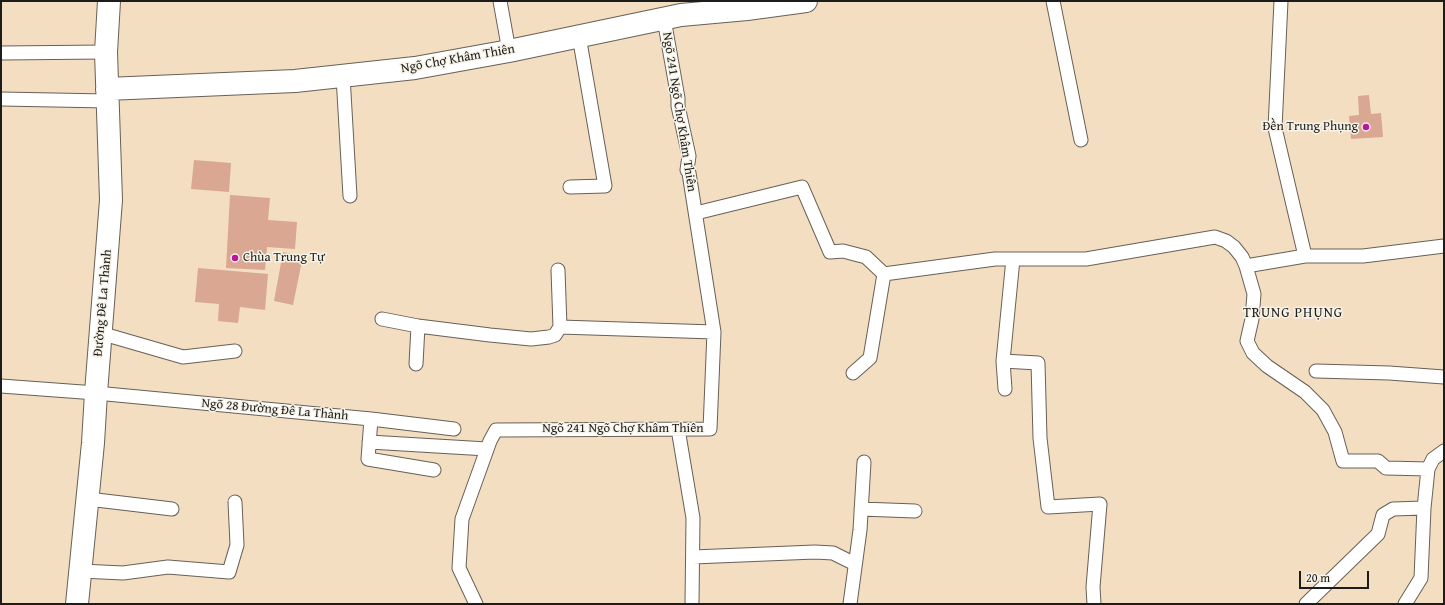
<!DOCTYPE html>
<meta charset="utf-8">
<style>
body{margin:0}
#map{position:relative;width:1445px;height:605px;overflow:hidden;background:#f3dec2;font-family:"Gentium Book Plus",serif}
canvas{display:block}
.frame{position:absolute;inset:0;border:2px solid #1c1c1c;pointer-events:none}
.scale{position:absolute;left:1299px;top:571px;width:70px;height:18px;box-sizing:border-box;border:2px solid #1c1c1c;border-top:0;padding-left:5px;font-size:12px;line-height:14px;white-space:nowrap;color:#1c1c1c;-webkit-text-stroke:3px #f7f3e8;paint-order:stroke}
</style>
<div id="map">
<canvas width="1445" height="605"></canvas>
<div class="frame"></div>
<div class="scale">20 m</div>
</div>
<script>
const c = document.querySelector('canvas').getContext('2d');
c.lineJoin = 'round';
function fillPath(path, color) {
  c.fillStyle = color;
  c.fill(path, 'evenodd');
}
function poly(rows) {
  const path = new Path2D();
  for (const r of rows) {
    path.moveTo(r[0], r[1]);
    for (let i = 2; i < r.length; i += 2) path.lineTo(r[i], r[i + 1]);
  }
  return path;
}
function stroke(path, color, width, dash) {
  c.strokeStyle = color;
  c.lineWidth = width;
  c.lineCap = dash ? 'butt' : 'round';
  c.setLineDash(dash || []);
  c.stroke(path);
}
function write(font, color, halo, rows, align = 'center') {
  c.font = font + ' "Gentium Book Plus",serif';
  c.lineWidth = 3;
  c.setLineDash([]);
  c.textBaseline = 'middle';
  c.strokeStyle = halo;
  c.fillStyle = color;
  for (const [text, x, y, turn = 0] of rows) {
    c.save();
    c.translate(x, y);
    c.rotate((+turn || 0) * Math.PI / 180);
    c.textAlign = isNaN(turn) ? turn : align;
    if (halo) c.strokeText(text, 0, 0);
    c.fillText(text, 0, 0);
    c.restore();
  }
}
fillPath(poly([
 [1369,95,1371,114,1381,113,1383,137,1351,139,1349,116,1359,115,1358,96],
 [194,160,231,163,229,192,191,189],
 [230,195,270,198,268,220,297,222,295,249,267,247,265,270,226,268],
 [283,252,303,256,293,305,274,301],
 [198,268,268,274,265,310,240,307,238,323,218,321,219,304,195,302]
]), '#d9a792');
const lane = poly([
 [500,1,509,51],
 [1053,1,1081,140],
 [1281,1,1275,128,1305,256],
 [1,53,106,52],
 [343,76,350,196],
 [1,99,107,101],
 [570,187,605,186,579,36],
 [696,213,802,187,830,252,843,251,866,257,884,274,870,358,853,373],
 [1013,259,1003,361,1038,363,1040,438,1048,507,1100,504,1093,587,1094,604],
 [1246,266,1305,256,1363,256,1444,246],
 [558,270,560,327],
 [884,274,995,259,1086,259,1215,237,1226,241,1234,247,1242,257,1246,266,1254,294,1252,319,1247,341,1253,353,1267,366,1305,392,1323,410,1335,432,1343,461,1378,461,1386,468,1428,469],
 [382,319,418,326,490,335,531,339,549,337,555,335,560,327,714,332],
 [100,333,183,357,235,351],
 [1003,361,1005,389],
 [416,364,418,326],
 [1316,371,1389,373,1444,377],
 [1,386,96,393,371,419,454,429],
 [371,419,368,459,434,470],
 [678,429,693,518,692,604],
 [369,442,487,449],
 [88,499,172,509],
 [861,509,915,511],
 [693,557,815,552,833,553,855,564],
 [81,571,123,573,168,567,229,572,237,545,235,502],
 [476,604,459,568,462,519,490,441,496,430,710,429,714,332,689,173,687,170,689,156,678,106,678,98,664,19],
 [850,604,860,530,864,462],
 [1306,604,1378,534,1383,515,1393,509,1424,508],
 [1405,604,1421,578,1424,508,1428,469,1433,459,1444,451]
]);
const street = poly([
 [107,89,295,81,415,68,509,51,681,15,747,9,806,1],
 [77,604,93,443,96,393,111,200,106,52,109,1]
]);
stroke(lane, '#676056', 15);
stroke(street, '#676056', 24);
stroke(lane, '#fff', 13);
stroke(street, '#fff', 22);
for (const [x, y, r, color] of [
 [1366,127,4,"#b5179e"],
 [235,258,4,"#b5179e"]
]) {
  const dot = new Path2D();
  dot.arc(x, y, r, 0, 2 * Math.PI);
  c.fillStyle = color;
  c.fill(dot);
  stroke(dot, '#f7f3e8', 1.5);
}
write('13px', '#1c1c1c', '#f7f3e8', [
 ["Ngõ Chợ Khâm Thiên",458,59,-10],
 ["Ngõ 241 Ngõ Chợ Khâm Thiên",679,112,81],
 ["Đường Đê La Thành",103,303,-85],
 ["Ngõ 28 Đường Đê La Thành",275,410,5],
 ["Ngõ 241 Ngõ Chợ Khâm Thiên",623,429]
]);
write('13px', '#1c1c1c', '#f7f3e8', [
 ["Đền Trung Phụng",1358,127],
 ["Chùa Trung Tự",243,258,"left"]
], 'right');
c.letterSpacing = '1px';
write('14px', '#1c1c1c', '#f7f3e8', [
 ["TRUNG PHỤNG",1293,313]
]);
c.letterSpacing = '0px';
</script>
